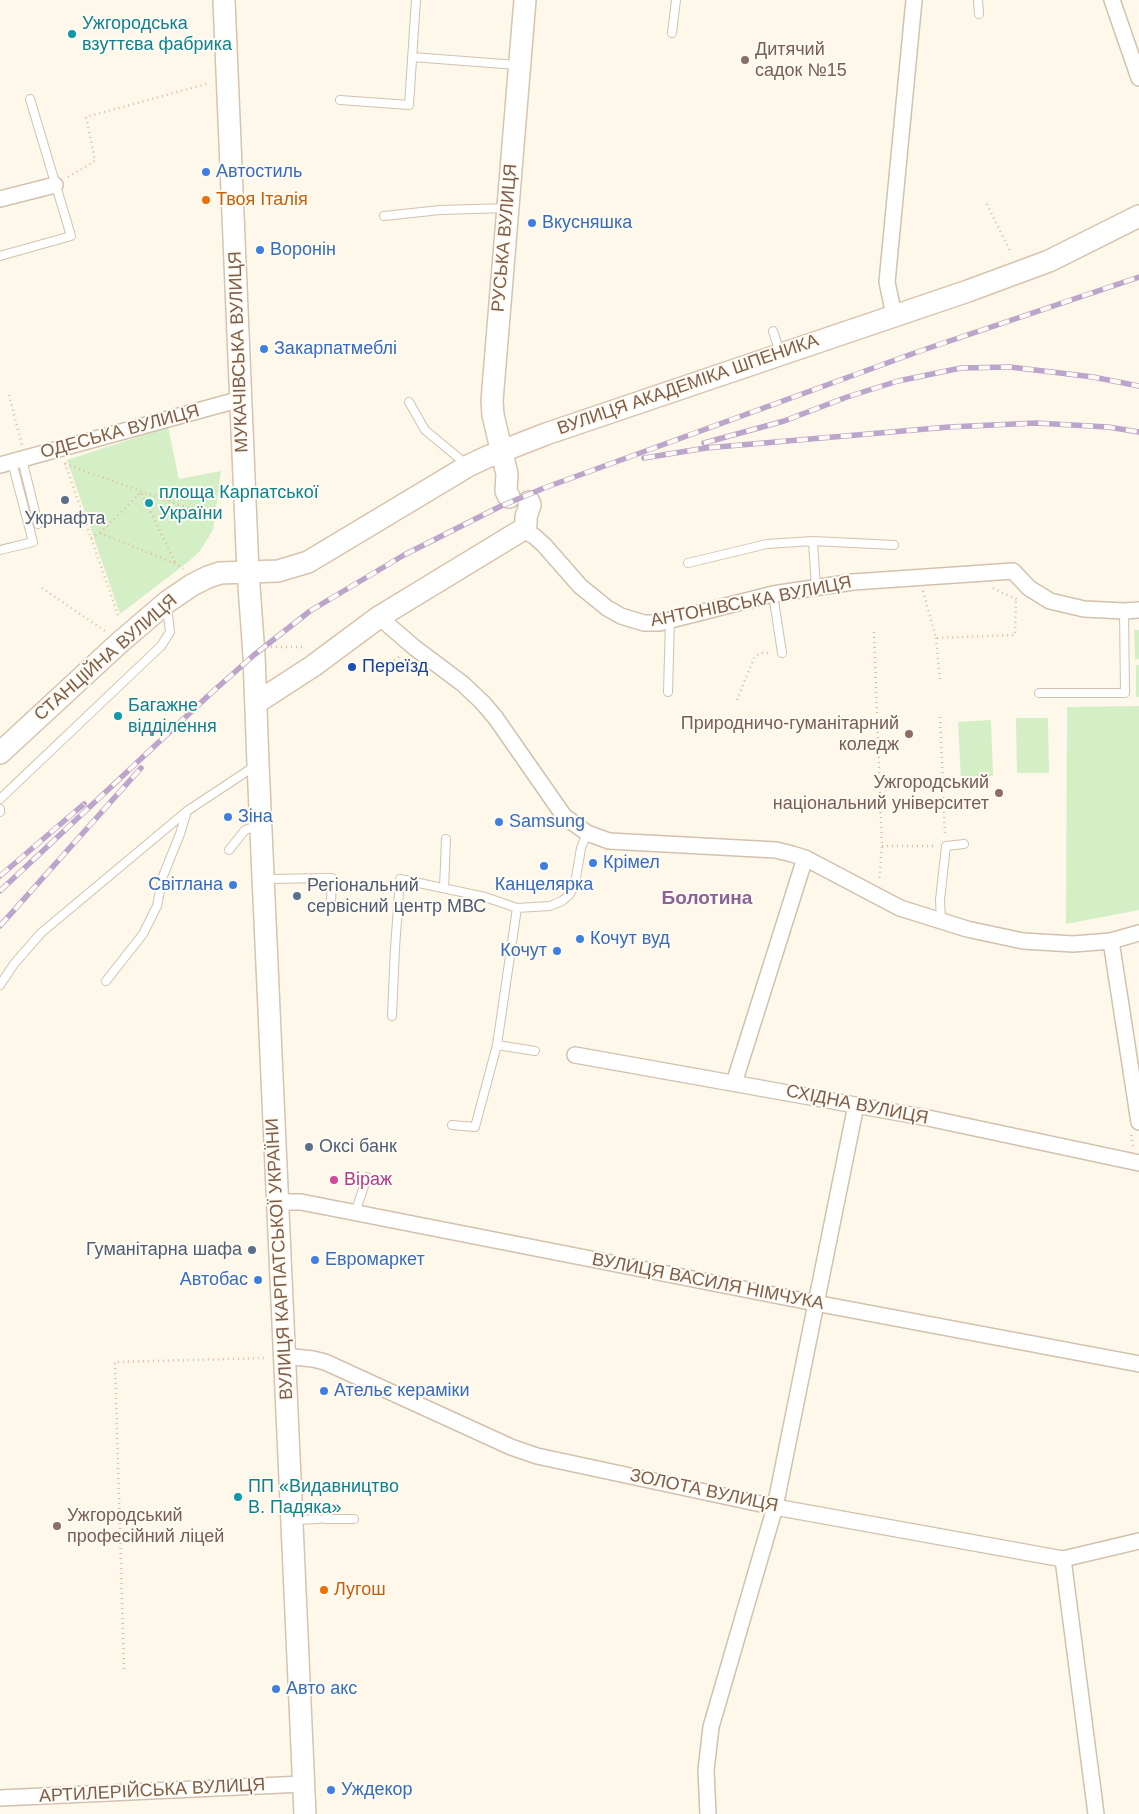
<!DOCTYPE html>
<meta charset="utf-8">
<style>
body{margin:0}
canvas{display:block;background:#fef8ea}
</style>
<canvas width="1139" height="1814"></canvas>
<script>
const c = document.querySelector('canvas').getContext('2d');
c.lineJoin = 'round';
function fillPath(path, color) {
  c.fillStyle = color;
  c.fill(path, 'evenodd');
}
function poly(rows) {
  const path = new Path2D();
  for (const r of rows) {
    path.moveTo(r[0], r[1]);
    for (let i = 2; i < r.length; i += 2) path.lineTo(r[i], r[i + 1]);
  }
  return path;
}
function stroke(path, color, width, dash) {
  c.strokeStyle = color;
  c.lineWidth = width;
  c.lineCap = dash ? 'butt' : 'round';
  c.setLineDash(dash || []);
  c.stroke(path);
}
function write(font, color, halo, rows, align = 'center') {
  c.font = font + ' Arial,sans-serif';
  c.lineWidth = 4;
  c.setLineDash([]);
  c.textBaseline = 'middle';
  c.strokeStyle = halo;
  c.fillStyle = color;
  for (const [text, x, y, turn = 0] of rows) {
    c.save();
    c.translate(x, y);
    c.rotate((+turn || 0) * Math.PI / 180);
    c.textAlign = isNaN(turn) ? turn : align;
    if (halo) c.strokeText(text, 0, 0);
    c.fillText(text, 0, 0);
    c.restore();
  }
}
fillPath(poly([
 [168,427,179,479,221,471,213,530,200,551,188,562,120,614,67,460],
 [1134,630,1139,630,1139,659,1135,659],
 [1136,665,1139,665,1139,697,1136,697],
 [1139,706,1139,910,1066,924,1067,707],
 [1016,718,1048,718,1049,773,1017,773],
 [991,720,993,776,961,778,958,722]
]), '#d4eec6');
const lane = poly([
 [978,0,979,14],
 [672,33,676,0],
 [412,57,517,65],
 [340,100,409,105,416,0],
 [384,216,440,210,507,208],
 [0,256,71,236,30,99],
 [773,331,780,353],
 [409,402,425,430,466,464],
 [22,459,38,524],
 [0,550,33,542,12,462],
 [688,563,767,544,813,541],
 [816,588,813,541,894,545],
 [773,594,782,653],
 [668,692,670,620],
 [1039,693,1125,693,1124,611],
 [0,799,161,646,170,632,167,607],
 [0,809,0,812],
 [229,850,245,830,259,825],
 [266,879,332,878,331,902],
 [444,888,446,839],
 [941,921,940,900,946,846,964,844],
 [106,981,143,934,157,906,163,876,180,834,187,811],
 [0,985,14,964,41,933,187,811,255,766],
 [392,1016,395,948,400,879,485,897,517,908],
 [497,1045,535,1051],
 [452,1125,475,1127,497,1045,517,908,550,906,562,901,570,894,575,884,581,848,587,833],
 [355,1213,367,1177],
 [324,1519,354,1519],
 [293,1520,318,1519]
]);
const street = poly([
 [1112,0,1139,78],
 [0,199,55,185],
 [894,315,887,282,914,0],
 [0,465,241,399],
 [522,530,534,536,544,545,580,586,607,608,621,616,644,623,659,623,773,594,853,582,1013,571,1029,588,1050,601,1084,609,1124,611,1139,610],
 [379,617,415,648,463,684,482,702,495,717,564,816,587,833,609,841,776,850,792,854,805,858,900,908,967,929,1023,941,1073,944,1111,941,1139,933],
 [1111,941,1139,1122],
 [575,1055,928,1118,1139,1163],
 [734,1083,805,858],
 [278,1202,301,1202,815,1303,1139,1364],
 [284,1356,313,1359,325,1362,511,1447,537,1456,775,1507,1063,1559,1139,1541],
 [1063,1559,1096,1814],
 [0,1798,303,1784],
 [708,1814,706,1770,711,1727,775,1507,856,1105]
]);
const secondary = poly([
 [224,0,248,572,254,655,258,764,305,1814],
 [509,497,506,491,507,474,493,415,492,401,525,0],
 [256,703,313,666,379,617,522,530,526,525,526,517,530,505,529,502],
 [0,753,118,644,167,602,192,585,208,577,220,573,278,571,308,562,468,466,487,457,546,434,968,291,1049,261,1139,216]
]);
stroke(lane, '#d3c1ae', 10);
stroke(street, '#d3c1ae', 18);
stroke(secondary, '#d8c3ad', 24);
stroke(poly([
 [68,177,95,161,86,117,210,83],
 [987,204,1010,251],
 [9,395,22,445],
 [65,463,119,618],
 [65,464,222,520],
 [100,533,176,564,183,569],
 [91,538,100,533,141,492,176,564],
 [42,588,105,631],
 [993,588,1018,600],
 [923,591,936,638,1015,635,1016,599],
 [874,632,882,846,879,881],
 [936,638,940,681],
 [271,647,306,647],
 [394,660,401,656],
 [737,700,755,656,762,653,770,653],
 [940,717,945,835],
 [882,846,936,846],
 [1131,1135,1133,1147],
 [124,1669,115,1362,267,1358]
]), '#ddbca1', 2.5, [1, 4]);
stroke(lane, '#fff', 8);
stroke(street, '#fff', 15);
stroke(secondary, '#fff', 21);
const rail = poly([
 [704,443,784,421,847,397,898,381,961,368,1010,367,1093,377,1139,386],
 [644,458,706,448,949,427,1036,423,1108,427,1139,432],
 [0,876,84,804],
 [0,891,209,695,254,655,310,611,404,555,499,507,544,488,920,351,1139,277],
 [0,926,141,768]
]);
stroke(rail, '#bca5cb', 5.5);
stroke(rail, '#fffbf3', 4, [11]);
for (const [x, y, r, color] of [
 [72,34,5,"#0f9aa8"],
 [745,60,5,"#8d6e63"],
 [206,172,5,"#3f7fe0"],
 [206,200,5,"#e8710a"],
 [532,223,5,"#3f7fe0"],
 [260,250,5,"#3f7fe0"],
 [264,349,5,"#3f7fe0"],
 [65,500,5,"#5c6f8a"],
 [149,503,5,"#0f9aa8"],
 [352,667,5,"#1a4fb4"],
 [118,716,5,"#0f9aa8"],
 [909,734,5,"#8d6e63"],
 [999,793,5,"#8d6e63"],
 [228,817,5,"#3f7fe0"],
 [499,822,5,"#3f7fe0"],
 [593,863,5,"#3f7fe0"],
 [544,866,5,"#3f7fe0"],
 [233,885,5,"#3f7fe0"],
 [297,896,5,"#5c6f8a"],
 [580,939,5,"#3f7fe0"],
 [557,951,5,"#3f7fe0"],
 [309,1147,5,"#5c6f8a"],
 [334,1180,5,"#d1479c"],
 [252,1250,5,"#5c6f8a"],
 [315,1260,5,"#3f7fe0"],
 [258,1280,5,"#3f7fe0"],
 [324,1391,5,"#3f7fe0"],
 [238,1497,5,"#0f9aa8"],
 [57,1526,5,"#8d6e63"],
 [324,1590,5,"#e8710a"],
 [276,1689,5,"#3f7fe0"],
 [331,1790,5,"#3f7fe0"]
]) {
  const dot = new Path2D();
  dot.arc(x, y, r, 0, 2 * Math.PI);
  c.fillStyle = color;
  c.fill(dot);
  stroke(dot, '#fffbf3', 2);
}
write('18px', '#0d838f', '#fffbf3', [
 ["Ужгородська",82,24],
 ["взуттєва фабрика",82,45],
 ["площа Карпатської",159,493],
 ["України",159,514],
 ["Багажне",128,706],
 ["відділення",128,727],
 ["ПП «Видавництво",248,1487],
 ["В. Падяка»",248,1508]
], 'left');
write('18px', '#785e54', '#fffbf3', [
 ["Дитячий",755,50],
 ["садок №15",755,71],
 ["Природничо-гуманітарний",899,724,"right"],
 ["коледж",899,745,"right"],
 ["Ужгородський",989,783,"right"],
 ["національний університет",989,804,"right"],
 ["Ужгородський",67,1516],
 ["професійний ліцей",67,1537]
], 'left');
write('18px', '#366cbe', '#fffbf3', [
 ["Автостиль",216,172],
 ["Вкусняшка",542,223],
 ["Воронін",270,250],
 ["Закарпатмеблі",274,349],
 ["Зіна",238,817],
 ["Samsung",509,822],
 ["Крімел",603,863],
 ["Світлана",223,885,"right"],
 ["Канцелярка",544,885,"center"],
 ["Кочут вуд",590,939],
 ["Кочут",547,951,"right"],
 ["Евромаркет",325,1260],
 ["Автобас",248,1280,"right"],
 ["Ательє кераміки",334,1391],
 ["Авто акс",286,1689],
 ["Уждекор",341,1790]
], 'left');
write('18px', '#c56008', '#fffbf3', [
 ["Твоя Італія",216,200],
 ["Лугош",334,1590]
], 'left');
write('18px', '#7d5f4a', '#fffbf3', [
 ["РУСЬКА ВУЛИЦЯ",505,238,-85],
 ["МУКАЧІВСЬКА ВУЛИЦЯ",239,352,-92],
 ["ВУЛИЦЯ АКАДЕМІКА ШПЕНИКА",688,385,-19],
 ["ОДЕСЬКА ВУЛИЦЯ",120,432,-15],
 ["АНТОНІВСЬКА ВУЛИЦЯ",751,602,-11],
 ["СТАНЦІЙНА ВУЛИЦЯ",106,658,-41],
 ["СХІДНА ВУЛИЦЯ",857,1105,11],
 ["ВУЛИЦЯ КАРПАТСЬКОЇ УКРАЇНИ",280,1259,-93],
 ["ВУЛИЦЯ ВАСИЛЯ НІМЧУКА",708,1282,11],
 ["ЗОЛОТА ВУЛИЦЯ",704,1491,12],
 ["АРТИЛЕРІЙСЬКА ВУЛИЦЯ",152,1791,-3]
]);
write('18px', '#4e5e75', '#fffbf3', [
 ["Укрнафта",65,519,"center"],
 ["Регіональний",307,886],
 ["сервісний центр МВС",307,907],
 ["Оксі банк",319,1147],
 ["Гуманітарна шафа",242,1250,"right"]
], 'left');
write('18px', '#164399', '#fffbf3', [
 ["Переїзд",362,667]
], 'left');
write('18px', '#b23c85', '#fffbf3', [
 ["Віраж",344,1180]
], 'left');
write('bold 19px', '#8a6298', '#fffbf3', [
 ["Болотина",707,899]
]);
</script>
